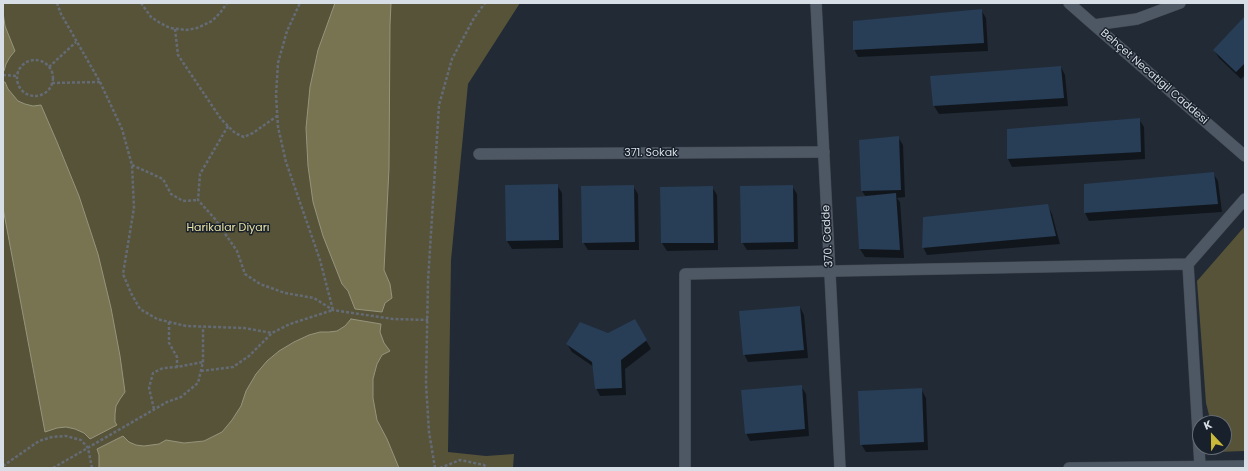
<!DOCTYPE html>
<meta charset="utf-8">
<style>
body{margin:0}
#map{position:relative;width:1248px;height:471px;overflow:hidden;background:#212a35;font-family:Poppins,sans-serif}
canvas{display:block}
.frame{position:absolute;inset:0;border:4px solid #d8dee5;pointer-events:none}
.north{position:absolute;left:1192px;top:415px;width:40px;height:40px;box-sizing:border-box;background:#18202b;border:1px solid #656c75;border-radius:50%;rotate:338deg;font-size:11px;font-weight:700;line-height:16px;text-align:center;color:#d8dee5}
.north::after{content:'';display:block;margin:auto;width:14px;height:18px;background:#caba39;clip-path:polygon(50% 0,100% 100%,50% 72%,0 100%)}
</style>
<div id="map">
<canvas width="1248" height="471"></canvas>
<div class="frame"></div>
<div class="north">K</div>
</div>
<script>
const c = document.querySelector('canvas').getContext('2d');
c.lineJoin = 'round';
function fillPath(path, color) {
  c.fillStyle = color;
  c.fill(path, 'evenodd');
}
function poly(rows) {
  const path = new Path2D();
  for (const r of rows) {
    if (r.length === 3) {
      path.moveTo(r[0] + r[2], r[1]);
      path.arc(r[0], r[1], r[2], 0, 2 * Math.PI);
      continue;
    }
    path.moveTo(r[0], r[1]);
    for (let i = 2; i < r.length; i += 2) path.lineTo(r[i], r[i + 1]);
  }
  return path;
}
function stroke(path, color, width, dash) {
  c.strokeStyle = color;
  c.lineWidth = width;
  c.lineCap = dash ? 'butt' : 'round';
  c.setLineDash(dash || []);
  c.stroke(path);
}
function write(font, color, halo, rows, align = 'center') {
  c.font = font + ' Poppins,sans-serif';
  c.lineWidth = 3;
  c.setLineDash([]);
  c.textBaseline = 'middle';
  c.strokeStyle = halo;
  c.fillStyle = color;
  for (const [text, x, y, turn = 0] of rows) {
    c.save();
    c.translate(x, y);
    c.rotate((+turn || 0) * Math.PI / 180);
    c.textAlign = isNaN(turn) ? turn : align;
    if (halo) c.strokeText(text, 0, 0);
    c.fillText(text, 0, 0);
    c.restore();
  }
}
fillPath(poly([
 [3,3,520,3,468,84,451,260,448,452,486,456,514,454,513,468,3,468],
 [1245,226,1245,451,1217,452,1216,447,1224,447,1224,423,1211,423,1206,403,1197,281]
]), '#575338');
const water = poly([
 [335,3,391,3,390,25,389,168,384,270,390,284,392,298,385,303,382,312,355,309,348,291,342,284,323,236,313,202,308,166,306,128,310,87,318,50,335,3],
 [3,12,5,26,15,51,10,57,6,64,4,71,3,71,3,12],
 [3,82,5,82,8,89,18,101,25,104,33,106,41,105,57,142,79,196,98,254,111,308,120,356,125,392,120,399,116,406,115,414,115,422,117,425,90,439,84,433,75,429,66,427,57,428,45,432,3,208,3,82],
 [351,319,381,324,380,332,384,343,390,351,382,355,377,364,373,379,373,398,377,420,387,439,399,468,99,468,99,455,97,449,123,436,129,442,136,445,144,446,159,444,166,440,184,443,204,441,222,432,232,420,241,406,246,391,256,374,267,361,279,351,294,342,309,335,320,332,329,332,337,331,345,326,351,319]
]);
fillPath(water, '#787451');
stroke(water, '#95947d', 1);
fillPath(poly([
 [981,10,986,18,988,51,858,57,854,49],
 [1245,17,1245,75,1241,79,1219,58,1214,50],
 [1061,67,1065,75,1068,106,939,114,934,106,931,77],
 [1139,119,1144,127,1145,159,1012,167,1008,159,1008,130],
 [898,137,903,145,905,197,897,198,900,202,904,258,865,257,860,249,866,197,862,191],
 [1213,173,1218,181,1222,212,1089,221,1085,213,1085,185],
 [557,185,562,193,563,248,512,249,507,241,506,186],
 [633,186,638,194,639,250,588,250,583,242],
 [792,186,797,194,798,249,747,250,742,242],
 [712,187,717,195,718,250,667,251,662,243,661,188],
 [1047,205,1052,214,1060,244,927,255,923,247],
 [800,307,804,315,808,358,748,362,744,354],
 [634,320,651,349,625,369,626,395,600,396,596,388,594,367,572,352,567,344,608,334],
 [801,386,806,394,809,436,750,441,746,433],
 [921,389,926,398,928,450,866,452,861,444]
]), '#0007');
fillPath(poly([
 [982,9,984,43,853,50,853,21],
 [1245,16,1245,63,1236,72,1213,50],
 [1061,66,1064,98,933,106,930,76],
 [1140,118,1141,152,1007,159,1007,129],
 [899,136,901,190,861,191,859,140],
 [1214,172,1218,204,1084,213,1084,184],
 [558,184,559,240,506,241,505,185],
 [634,185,635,242,582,243,581,186],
 [793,185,794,242,741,243,740,186],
 [713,186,714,243,661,243,660,187],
 [896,193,900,250,859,249,856,197],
 [1048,204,1056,236,922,248,923,217],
 [800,306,804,350,743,355,739,311],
 [635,319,647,340,621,360,622,388,595,389,592,362,566,344,580,322,608,333],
 [802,385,805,429,745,434,741,390],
 [922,388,924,442,860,445,858,391]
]), '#283d56');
const minor = poly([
 [479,154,824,152],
 [1200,466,1188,264,1245,199],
 [685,468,685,274,1188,264]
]);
const tertiary = poly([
 [816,3,840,468],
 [1069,3,1094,25],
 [1180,3,1137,19,1094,25,1245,156],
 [1069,468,1245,466]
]);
stroke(minor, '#404750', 12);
stroke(tertiary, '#404750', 12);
stroke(poly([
 [57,3,61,14,100,82,122,129,132,165,134,208,123,274,131,293,140,309,157,319,186,326,244,328,272,333,290,324,333,310,320,260,286,162,278,127,276,95,278,63,287,31,300,3],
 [141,3,151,17,160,23,170,28,186,30,197,28,212,21,220,13,227,3],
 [175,29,178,55,221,119,235,133,244,137,253,133,277,116],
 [35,78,18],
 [49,67,76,42],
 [3,75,17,76],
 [52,83,100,82],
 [228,126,200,174,198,200,215,219,237,251,245,274,260,284,285,293,314,298,333,310,393,319,428,320],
 [132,165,163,179,171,194,183,201,198,200],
 [169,322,169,343,177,357,177,367],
 [201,371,233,367,249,356,272,333],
 [154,409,149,388,153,373,163,368,177,367,203,362],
 [3,466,39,441,52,437,66,436,81,440,88,448,92,468],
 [53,468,167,402,181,397,198,383,203,362,203,327],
 [435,468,429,432,426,384,428,281,439,105,452,59,474,18,485,3],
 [440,468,460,460,484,465,487,468]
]), '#646b75', 2.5, [3, 2]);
stroke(minor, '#4e5864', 11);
stroke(tertiary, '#4e5864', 11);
write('11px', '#d8dee5', '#18202b', [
 ["Behçet Necatigil Caddesi",1154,77,41],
 ["371. Sokak",651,153],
 ["370. Cadde",828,236,-93]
]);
write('11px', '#eae2a4', '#18202b', [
 ["Harikalar Diyarı",228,228]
]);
</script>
